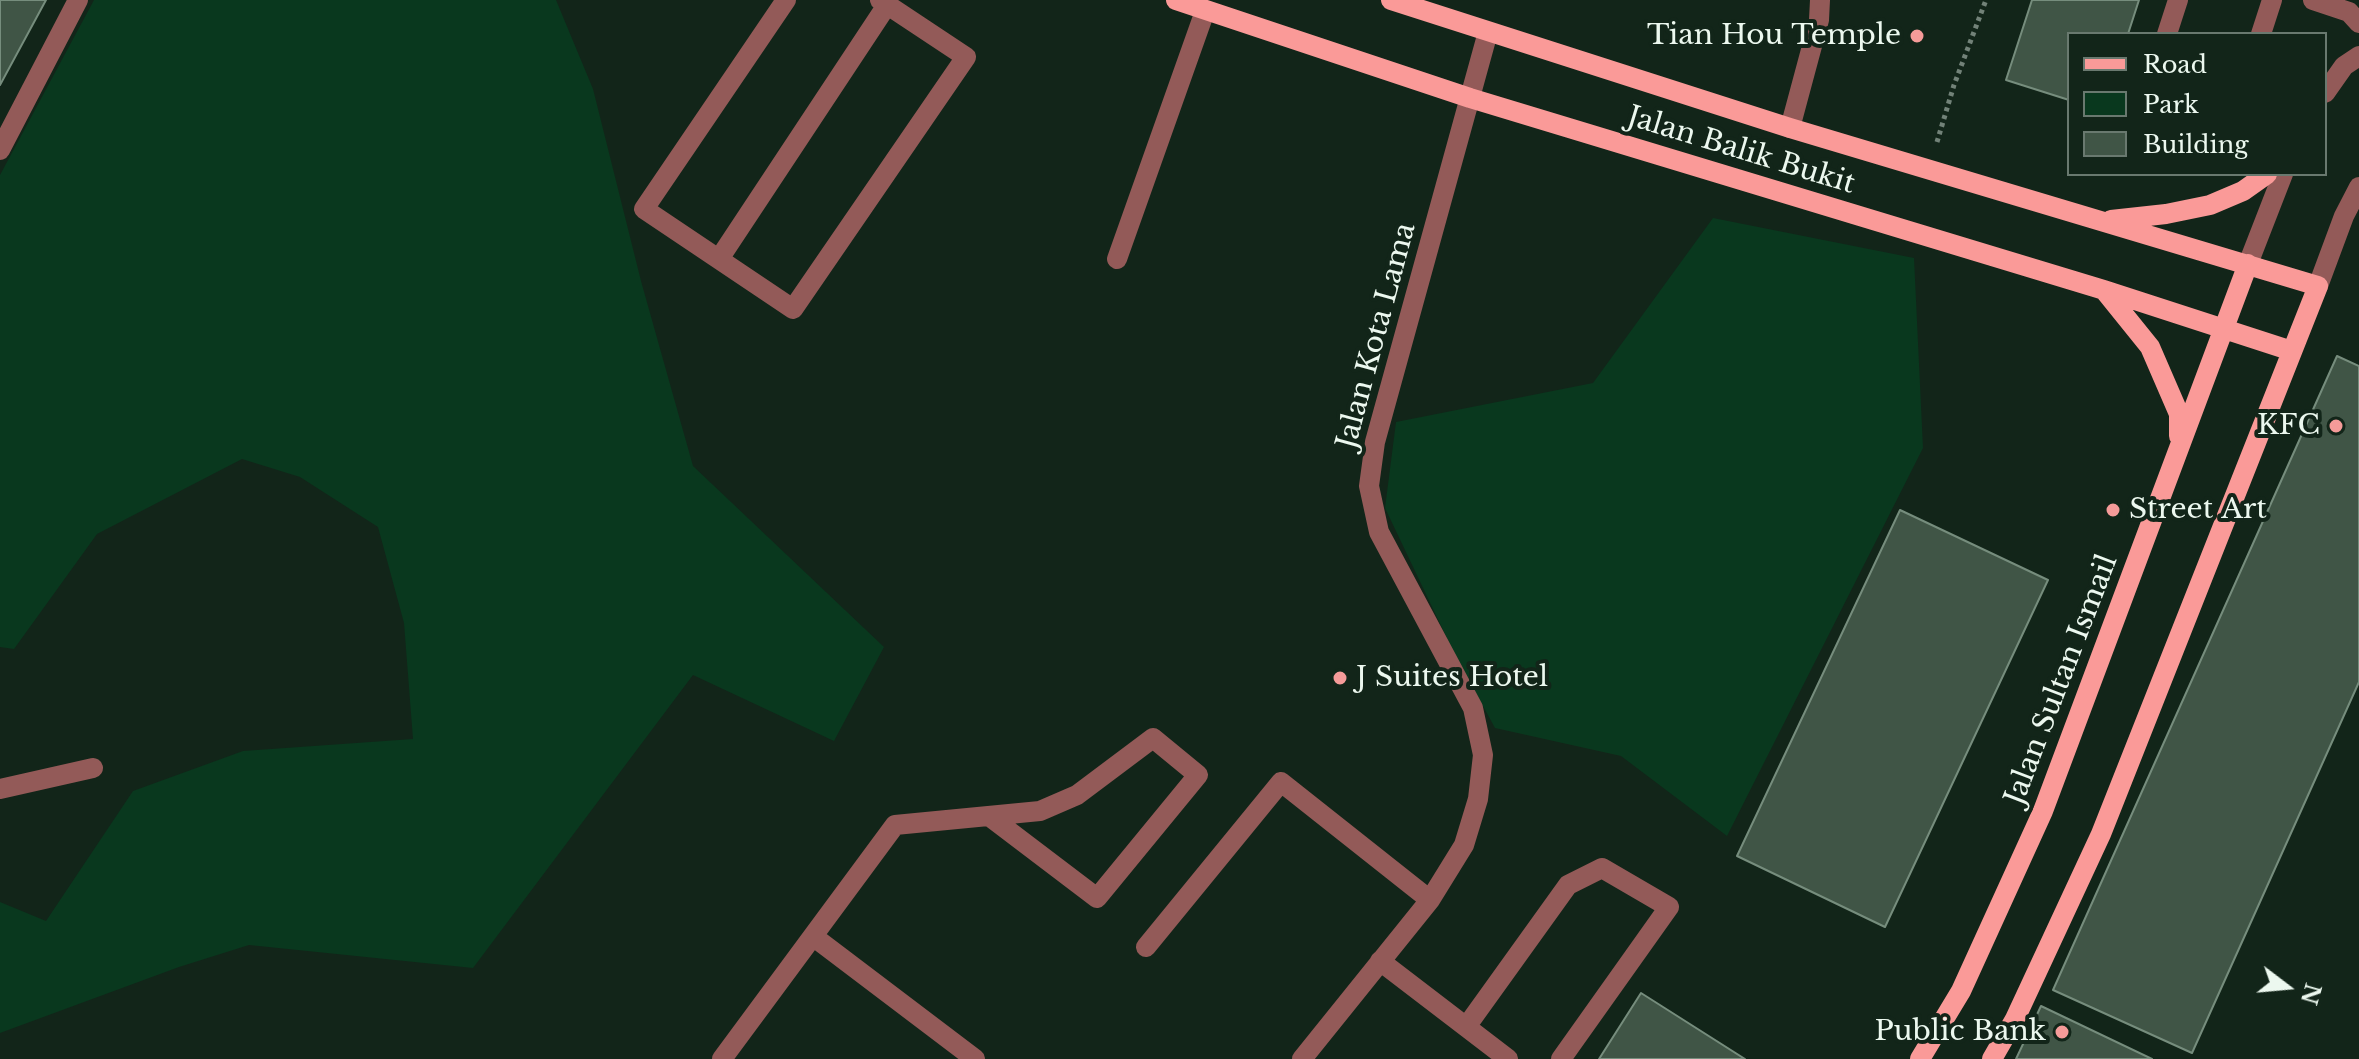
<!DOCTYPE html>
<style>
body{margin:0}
#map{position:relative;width:2359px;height:1059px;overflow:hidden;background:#122519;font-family:"Libre Baskerville",serif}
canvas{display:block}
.legend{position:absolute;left:2067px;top:32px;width:260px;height:144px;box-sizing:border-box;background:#122519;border:2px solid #69796f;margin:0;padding:10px 14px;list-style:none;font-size:24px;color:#ecf8ef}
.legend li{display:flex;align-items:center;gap:16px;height:40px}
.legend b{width:40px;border:2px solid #69796f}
.north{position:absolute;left:2247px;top:947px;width:80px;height:80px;-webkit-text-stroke:6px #122519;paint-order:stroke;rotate:106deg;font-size:22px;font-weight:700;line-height:32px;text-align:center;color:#ecf8ef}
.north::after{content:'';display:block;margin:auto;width:28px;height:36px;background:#ecf8ef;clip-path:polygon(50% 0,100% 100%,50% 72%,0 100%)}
</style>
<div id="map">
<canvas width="2359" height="1059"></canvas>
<ul class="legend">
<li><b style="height:10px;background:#fa9a98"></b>Road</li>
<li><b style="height:22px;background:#09381e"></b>Park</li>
<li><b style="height:22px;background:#405546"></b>Building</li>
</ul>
<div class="north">N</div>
</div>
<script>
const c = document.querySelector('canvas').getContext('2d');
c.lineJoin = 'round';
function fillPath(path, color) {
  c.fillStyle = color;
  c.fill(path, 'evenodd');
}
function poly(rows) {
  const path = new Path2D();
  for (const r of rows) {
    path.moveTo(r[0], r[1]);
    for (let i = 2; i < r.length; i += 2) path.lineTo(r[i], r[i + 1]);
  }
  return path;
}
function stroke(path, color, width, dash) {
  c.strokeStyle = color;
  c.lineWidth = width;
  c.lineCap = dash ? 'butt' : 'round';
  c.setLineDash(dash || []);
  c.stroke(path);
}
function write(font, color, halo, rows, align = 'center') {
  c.font = font + ' "Libre Baskerville",serif';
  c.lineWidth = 8;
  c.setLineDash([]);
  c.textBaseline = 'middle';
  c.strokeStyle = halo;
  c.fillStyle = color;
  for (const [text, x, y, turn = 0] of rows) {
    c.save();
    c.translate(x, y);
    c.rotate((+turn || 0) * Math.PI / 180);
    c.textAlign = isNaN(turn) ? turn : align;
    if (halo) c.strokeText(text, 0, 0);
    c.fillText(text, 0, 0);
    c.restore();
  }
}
fillPath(poly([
 [94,0,556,0,593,89,641,281,693,466,884,647,834,741,693,675,473,968,249,945,179,967,0,1033,0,902,46,921,133,791,243,751,413,739,404,623,378,527,300,477,242,459,97,534,14,649,0,647,0,175],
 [1713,218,1914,258,1923,448,1727,836,1621,756,1495,728,1454,653,1385,508,1396,422,1593,383]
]), '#09381e');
const building = poly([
 [0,0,46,0,0,85,0,0],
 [2032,0,2139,0,2128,34,2069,34,2069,100,2006,80,2032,0],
 [2337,356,2359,366,2359,682,2192,1053,2053,990,2337,356],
 [1900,510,2048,580,1885,927,1737,856,1900,510],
 [1641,993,1745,1059,1599,1059,1641,993],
 [2041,1006,2152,1059,2016,1059,2041,1006]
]);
fillPath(building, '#405546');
stroke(building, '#768d7d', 2);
stroke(poly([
 [1937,142,1954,85,1986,0]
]), '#728278', 5, [4, 4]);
stroke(poly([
 [786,0,644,209,793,309,966,57,880,0],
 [2313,0,2349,12,2359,23],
 [2167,34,2178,0],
 [2261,34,2272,0],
 [2325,93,2344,66,2359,56],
 [1790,128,1819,20,1820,0],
 [0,150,78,0],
 [719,259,887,5],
 [1117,259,1205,11],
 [2248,264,2283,174],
 [2318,286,2344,216,2359,187],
 [0,789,93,768],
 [814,937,975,1059],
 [1146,947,1281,782,1430,900],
 [1380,961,1508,1059],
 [1466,1027,1568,885,1602,868,1669,907,1561,1059],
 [722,1059,895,825,1040,811,1077,795,1153,738,1198,775,1097,898,989,816],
 [1302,1059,1430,900,1464,845,1478,799,1483,755,1473,708,1379,532,1369,486,1375,442,1488,32]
]), '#935a58', 20);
stroke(poly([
 [1176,0,1470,98,2104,290,2292,351],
 [1391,0,1790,128,2318,286,2101,834,2015,1019,1992,1059],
 [2111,220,2166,214,2210,205,2243,191,2267,174],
 [2104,290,2150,347,2179,414,2179,436],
 [1920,1059,1961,991,2043,811,2248,264]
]), '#fa9a98', 20);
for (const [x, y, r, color] of [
 [1917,36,8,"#f59b99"],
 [2336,426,8,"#f59b99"],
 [2113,510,8,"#f59b99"],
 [1340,678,8,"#f59b99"],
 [2062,1032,8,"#f59b99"]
]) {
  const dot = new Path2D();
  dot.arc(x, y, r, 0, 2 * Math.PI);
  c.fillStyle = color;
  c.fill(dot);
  stroke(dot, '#122519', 3);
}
write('28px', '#ecf8ef', '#122519', [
 ["Tian Hou Temple",1901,36],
 ["KFC",2320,426],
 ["Street Art",2129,510,"left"],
 ["J Suites Hotel",1356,678,"left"],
 ["Public Bank",2046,1032]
], 'right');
write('28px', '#ecf8ef', '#122519', [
 ["Jalan Balik Bukit",1741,151,17],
 ["Jalan Kota Lama",1377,336,-75],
 ["Jalan Sultan Ismail",2062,680,-69]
]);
</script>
